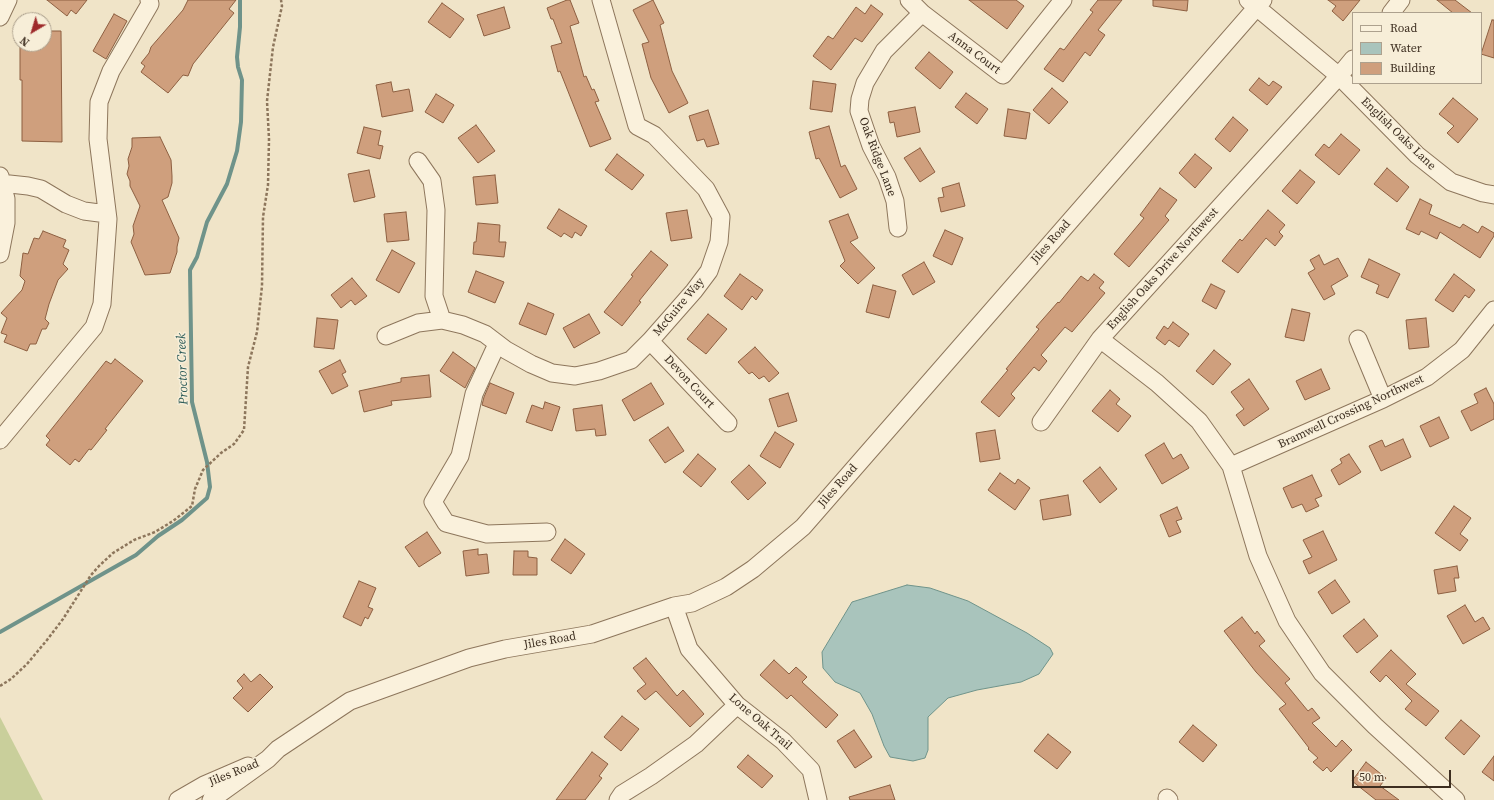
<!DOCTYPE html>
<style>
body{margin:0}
#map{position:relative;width:1494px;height:800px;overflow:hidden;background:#f0e4c8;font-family:"Source Serif 4",serif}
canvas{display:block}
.legend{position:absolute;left:1352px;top:12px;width:130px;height:72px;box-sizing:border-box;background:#f7eed8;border:1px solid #ada18e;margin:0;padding:5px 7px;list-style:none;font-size:12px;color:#3d2e20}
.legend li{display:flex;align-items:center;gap:8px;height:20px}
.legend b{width:20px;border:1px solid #ada18e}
.north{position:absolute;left:12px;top:12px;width:40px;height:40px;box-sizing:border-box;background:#f7eed8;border:1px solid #ada18e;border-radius:50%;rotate:218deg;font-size:11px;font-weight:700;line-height:16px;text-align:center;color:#3d2e20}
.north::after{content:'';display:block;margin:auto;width:14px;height:18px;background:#9e2a2b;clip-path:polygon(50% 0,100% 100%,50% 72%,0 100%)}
.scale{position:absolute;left:1352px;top:770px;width:99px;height:18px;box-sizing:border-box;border:2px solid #3d2e20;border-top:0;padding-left:5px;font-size:12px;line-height:14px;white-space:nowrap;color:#3d2e20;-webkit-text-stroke:3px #f7eed8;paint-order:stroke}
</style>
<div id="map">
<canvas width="1494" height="800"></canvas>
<ul class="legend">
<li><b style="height:5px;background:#faf1dc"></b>Road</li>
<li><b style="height:11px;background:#a9c4bc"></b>Water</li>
<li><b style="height:11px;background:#cf9f7d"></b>Building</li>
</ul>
<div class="north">N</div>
<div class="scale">50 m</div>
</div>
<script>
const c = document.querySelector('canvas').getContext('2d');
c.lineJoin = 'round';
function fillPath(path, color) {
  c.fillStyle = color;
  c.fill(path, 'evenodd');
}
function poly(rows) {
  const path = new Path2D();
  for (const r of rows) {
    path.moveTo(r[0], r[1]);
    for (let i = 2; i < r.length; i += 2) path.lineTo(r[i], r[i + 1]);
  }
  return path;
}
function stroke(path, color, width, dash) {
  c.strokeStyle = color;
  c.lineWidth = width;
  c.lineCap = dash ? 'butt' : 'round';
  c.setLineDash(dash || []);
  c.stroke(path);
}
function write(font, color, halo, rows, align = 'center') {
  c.font = font + ' "Source Serif 4",serif';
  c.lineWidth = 3;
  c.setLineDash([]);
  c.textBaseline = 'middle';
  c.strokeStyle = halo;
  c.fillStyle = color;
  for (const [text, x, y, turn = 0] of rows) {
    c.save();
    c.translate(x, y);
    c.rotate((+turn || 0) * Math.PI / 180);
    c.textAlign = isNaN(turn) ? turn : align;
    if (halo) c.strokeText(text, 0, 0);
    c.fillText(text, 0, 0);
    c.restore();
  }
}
fillPath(poly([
 [0,717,43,800,0,800]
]), '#c9cf9b');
const water = poly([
 [907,585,930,588,968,601,1027,633,1050,648,1053,654,1039,674,1021,682,977,690,948,698,928,717,928,750,925,758,913,761,890,757,884,746,872,714,860,693,835,682,823,668,822,652,852,602,907,585]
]);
fillPath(water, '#a9c4bc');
stroke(water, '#6f938a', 1);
stroke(poly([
 [0,632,136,555,158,536,182,520,207,498,210,487,207,462,192,402,190,270,197,257,207,222,227,184,237,151,241,122,242,80,238,67,237,57,240,27,240,0]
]), '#6f938a', 4);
const building = poly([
 [47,0,87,0,76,14,71,10,67,16,47,0],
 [188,0,236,0,229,9,234,13,193,64,188,76,183,75,168,93,141,72,145,66,141,63,149,53,151,47,183,10,188,0],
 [567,0,570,0,579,23,570,26,584,77,586,76,592,90,594,89,599,101,595,102,611,139,590,147,560,71,558,72,551,46,562,43,553,19,551,19,547,8,567,0],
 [653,0,664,23,660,25,672,71,688,103,669,113,651,78,642,44,649,42,633,10,653,0],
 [969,0,1016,0,1024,6,1007,29,969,0],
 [1098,0,1122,0,1098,30,1105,35,1090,56,1085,52,1063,82,1044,69,1060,48,1064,50,1093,12,1090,10,1098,0],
 [1153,0,1188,0,1187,11,1153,6,1153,0],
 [1328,0,1360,0,1343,21,1332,11,1336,6,1328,0],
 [1437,0,1455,0,1472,13,1453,13,1437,0],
 [442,3,464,19,450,38,428,22,442,3],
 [871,5,883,14,862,42,855,38,831,70,813,56,828,36,833,39,856,7,865,14,871,5],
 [504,7,510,28,484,36,477,15,504,7],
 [114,14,127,21,106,59,93,51,114,14],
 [1492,20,1494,20,1494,58,1481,54,1492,20],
 [44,31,61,31,62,142,22,141,22,80,20,80,20,44,44,44,44,31],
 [929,52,953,72,940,89,915,68,929,52],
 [1259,78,1269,86,1273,81,1282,87,1267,105,1249,90,1259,78],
 [813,81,836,84,832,112,810,109,813,81],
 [391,82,393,92,409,89,413,111,382,117,376,85,391,82],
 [1052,88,1068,102,1049,124,1033,110,1052,88],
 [966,93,988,109,977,124,955,107,966,93],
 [436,94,454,105,443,123,425,112,436,94],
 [1453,98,1478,119,1458,143,1447,133,1454,126,1439,114,1453,98],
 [915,107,920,132,897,137,894,122,890,123,888,112,915,107],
 [1008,109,1030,113,1026,139,1004,136,1008,109],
 [708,110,719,144,707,147,704,139,697,141,689,116,708,110],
 [1233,117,1248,130,1230,152,1215,139,1233,117],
 [476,125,495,151,478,163,458,138,476,125],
 [829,126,841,167,845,165,857,189,840,198,819,158,816,159,809,132,829,126],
 [364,127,381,131,378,145,383,146,380,159,357,153,364,127],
 [1341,134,1360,150,1339,175,1315,155,1324,144,1329,148,1341,134],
 [160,137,171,160,172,176,172,183,168,197,162,200,179,238,177,247,177,252,170,273,145,275,131,242,134,234,133,226,140,206,130,186,130,181,127,174,129,166,128,159,132,147,132,138,160,137],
 [920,148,935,172,920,182,904,158,920,148],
 [617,154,644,175,632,190,605,170,617,154],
 [1195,154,1212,168,1195,188,1179,173,1195,154],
 [1387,168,1409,187,1397,202,1374,184,1387,168],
 [369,170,375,197,354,202,348,174,369,170],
 [1300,170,1315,182,1297,204,1282,191,1300,170],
 [495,175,498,203,476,205,473,177,495,175],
 [959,183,965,206,941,212,938,198,944,197,942,188,959,183],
 [1160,188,1177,200,1165,216,1169,220,1129,267,1114,254,1144,218,1140,215,1160,188],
 [1420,199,1432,205,1429,214,1460,228,1463,224,1478,233,1482,226,1494,233,1494,236,1480,258,1440,232,1437,239,1421,231,1419,235,1406,229,1420,199],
 [559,209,587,226,581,236,575,232,572,238,564,233,561,237,547,228,559,209],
 [687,210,692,238,671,241,666,213,687,210],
 [1268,210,1285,225,1279,232,1283,236,1275,246,1266,238,1238,273,1222,261,1240,239,1242,241,1268,210],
 [406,212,409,240,387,242,384,214,406,212],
 [848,214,858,238,850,242,875,268,858,284,840,266,845,261,829,221,848,214],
 [478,223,500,225,499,242,506,242,504,257,473,254,474,242,476,242,478,223],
 [945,230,963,238,952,265,933,256,945,230],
 [43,231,66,240,63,247,69,250,63,264,68,269,58,280,49,304,45,319,49,323,46,329,42,329,36,344,30,344,27,351,4,342,7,335,1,333,7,318,1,313,22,290,25,281,20,276,23,253,28,254,34,238,39,239,43,231],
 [392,250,415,263,399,293,376,280,392,250],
 [651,251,668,265,639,301,641,302,622,326,604,312,633,276,631,275,651,251],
 [1319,255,1324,265,1338,258,1348,276,1331,286,1335,294,1324,300,1308,273,1315,269,1310,260,1319,255],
 [1369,259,1400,274,1388,298,1376,293,1379,285,1361,277,1369,259],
 [924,262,935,282,913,295,902,275,924,262],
 [476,271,504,282,495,303,468,292,476,271],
 [740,274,763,290,756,300,752,296,742,310,724,296,740,274],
 [1094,274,1104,282,1099,288,1105,293,1072,332,1065,327,1041,355,1047,361,1039,371,1034,367,1011,394,1015,398,999,417,981,402,1008,370,1006,369,1039,329,1036,327,1058,302,1059,303,1081,276,1088,281,1094,274],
 [1454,274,1475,290,1469,298,1465,295,1453,312,1435,300,1454,274],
 [352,278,367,296,355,305,351,300,341,308,331,295,352,278],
 [1211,284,1225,291,1216,309,1202,301,1211,284],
 [873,285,896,291,889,318,866,312,873,285],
 [528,303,554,314,546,335,519,324,528,303],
 [1292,309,1310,313,1304,341,1285,337,1292,309],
 [589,314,600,333,574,348,563,328,589,314],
 [708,314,727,329,706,354,687,339,708,314],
 [317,318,338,320,334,349,314,347,317,318],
 [1426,318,1429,347,1409,349,1406,320,1426,318],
 [1173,322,1189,334,1179,347,1169,340,1165,345,1156,338,1164,326,1168,329,1173,322],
 [755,347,779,373,769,382,764,376,759,379,752,372,749,374,738,362,755,347],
 [1214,350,1231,364,1213,385,1196,371,1214,350],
 [453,352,475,368,465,388,440,371,453,352],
 [115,359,143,381,105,429,107,430,91,450,89,449,79,462,75,459,70,465,46,445,50,440,46,436,106,361,111,364,115,359],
 [340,360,346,372,342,374,348,386,332,394,319,371,340,360],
 [1321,369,1330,389,1305,400,1296,381,1321,369],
 [429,375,431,397,391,401,392,405,364,412,359,391,401,382,401,378,429,375],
 [1249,379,1269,409,1244,426,1236,415,1244,409,1231,392,1249,379],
 [490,383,514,393,506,414,482,405,484,397,490,383],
 [651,383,664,404,634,421,622,400,651,383],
 [1486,388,1494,404,1494,419,1471,431,1461,411,1478,403,1474,394,1486,388],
 [1110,390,1120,399,1116,404,1131,416,1118,432,1092,411,1110,390],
 [788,393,797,421,778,427,769,399,788,393],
 [545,402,560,407,552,431,526,422,532,405,543,409,545,402],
 [602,405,606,435,596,436,595,429,576,431,573,409,602,405],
 [1439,417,1449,438,1430,447,1420,426,1439,417],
 [668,427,684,451,665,463,649,440,668,427],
 [995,430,1000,459,980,462,976,433,995,430],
 [775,432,794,444,780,468,760,456,775,432],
 [1403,439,1411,457,1381,471,1369,446,1382,440,1385,447,1403,439],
 [1164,443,1173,459,1181,454,1189,468,1162,484,1145,455,1164,443],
 [698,454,716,469,701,487,683,472,698,454],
 [1349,454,1361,472,1339,485,1331,470,1342,463,1340,459,1349,454],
 [749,465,766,483,748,500,731,482,749,465],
 [1100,467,1117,489,1100,503,1083,481,1100,467],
 [1000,473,1015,484,1018,479,1030,488,1015,510,988,490,1000,473],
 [1312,475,1322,496,1315,499,1319,506,1306,512,1302,504,1292,508,1283,488,1312,475],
 [1068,495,1071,515,1043,520,1040,500,1068,495],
 [1454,506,1471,518,1460,534,1468,540,1460,551,1435,533,1454,506],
 [1177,507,1182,519,1176,521,1181,532,1169,537,1160,515,1177,507],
 [1323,531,1337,560,1309,574,1303,561,1312,557,1303,540,1323,531],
 [427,532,441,553,419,567,405,547,427,532],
 [565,539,585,554,571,574,551,560,565,539],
 [478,549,478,555,487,554,489,573,466,576,463,551,478,549],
 [514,551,528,551,528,557,537,558,537,575,513,575,514,551],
 [1457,566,1459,578,1454,578,1456,591,1438,594,1434,570,1457,566],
 [1335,580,1350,602,1332,614,1318,592,1335,580],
 [359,581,376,588,368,607,373,609,368,619,365,617,361,626,343,617,359,581],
 [1465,605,1475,622,1483,617,1490,629,1463,644,1447,616,1465,605],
 [1242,617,1255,634,1257,631,1265,641,1259,646,1290,679,1285,683,1308,711,1312,708,1320,718,1312,723,1336,747,1342,740,1352,750,1331,772,1327,767,1323,771,1313,762,1318,758,1308,749,1309,748,1279,709,1286,704,1256,672,1224,631,1242,617],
 [1364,619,1378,636,1357,653,1343,636,1364,619],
 [1391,650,1416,674,1406,684,1439,711,1426,726,1405,709,1412,701,1386,675,1380,682,1370,672,1391,650],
 [646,658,677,696,683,690,704,714,690,727,656,691,645,700,637,691,646,684,633,668,646,658],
 [774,660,789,674,796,667,807,677,802,682,838,715,826,728,791,695,787,699,760,675,774,660],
 [244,674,251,682,260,674,273,687,248,712,233,698,243,688,237,681,244,674],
 [622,716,639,729,621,751,604,737,622,716],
 [1461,720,1480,736,1464,755,1445,738,1461,720],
 [1193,725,1217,745,1203,762,1179,742,1193,725],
 [854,730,872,757,855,768,837,741,854,730],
 [1048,734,1071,752,1057,769,1034,751,1048,734],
 [592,752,608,764,599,776,602,778,585,800,556,800,592,752],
 [748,755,773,776,762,788,737,767,748,755],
 [1494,756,1494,781,1482,772,1494,756],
 [1366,762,1386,778,1380,786,1399,800,1376,800,1352,781,1366,762],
 [890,785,895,800,850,800,849,797,890,785]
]);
fillPath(building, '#cf9f7d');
stroke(building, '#8d5f41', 1);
const minor = poly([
 [909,0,922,13,1003,75,1063,0],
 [1248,0,1339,76,1417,155,1451,182,1483,193,1494,195],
 [1391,13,1401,0],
 [0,17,8,0],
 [418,161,432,181,436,210,434,296,442,320],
 [0,176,6,199,6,223,0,254],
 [0,183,28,186,41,189,66,204,84,211,107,214],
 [898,228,895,201,887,177,871,146,859,111,860,99,865,83,884,51,922,13],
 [386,336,418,323,442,320,463,325,485,334,506,350,531,364,552,373,575,376,599,371,631,360,650,341,694,291,709,271,719,242,721,217,706,189,654,135,637,126,601,0],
 [1100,339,1157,383,1199,421,1231,466,1258,556,1287,621,1322,673,1375,726,1456,800],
 [1358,339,1383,399],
 [650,341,728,423],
 [497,344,474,394,460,456,433,502,446,523,487,534,547,532],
 [1041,422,1100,339,1339,76,1353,59],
 [0,440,94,327,102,304,108,219,98,139,99,102,111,71,150,4,149,0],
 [1231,466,1383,399,1427,377,1462,350,1494,310],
 [674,606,689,649,737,705,783,741,811,770,818,800],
 [1167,798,1169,800],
 [178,800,204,785,248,766],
 [211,800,268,759,278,749,350,701,469,658,505,649,592,634,674,606,692,603,726,587,753,569,803,527,1263,0],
 [618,800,622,794,651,776,696,744,737,705]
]);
stroke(minor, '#8d765c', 19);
stroke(poly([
 [0,686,11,679,27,664,47,640,63,619,91,575,99,566,113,553,134,540,155,532,173,521,192,506,195,489,203,470,221,453,234,444,244,430,248,367,257,332,262,286,263,217,268,185,269,139,267,101,273,47,282,6,281,0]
]), '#8d765c', 2.5, [3, 2]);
stroke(minor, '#faf1dc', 17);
write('12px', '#3d2e20', '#f7eed8', [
 ["Anna Court",974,53,37],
 ["English Oaks Lane",1398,134,44],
 ["Oak Ridge Lane",877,157,69],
 ["Jiles Road",1051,242,-49],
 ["English Oaks Drive Northwest",1163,269,-48],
 ["McGuire Way",679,307,-50],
 ["Devon Court",689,382,47],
 ["Bramwell Crossing Northwest",1351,412,-25],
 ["Jiles Road",838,486,-49],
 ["Jiles Road",550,641,-10],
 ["Lone Oak Trail",760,722,41],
 ["Jiles Road",234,773,-22]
]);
write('italic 13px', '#2f5d5a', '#f7eed8', [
 ["Proctor Creek",183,369,-92]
]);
</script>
